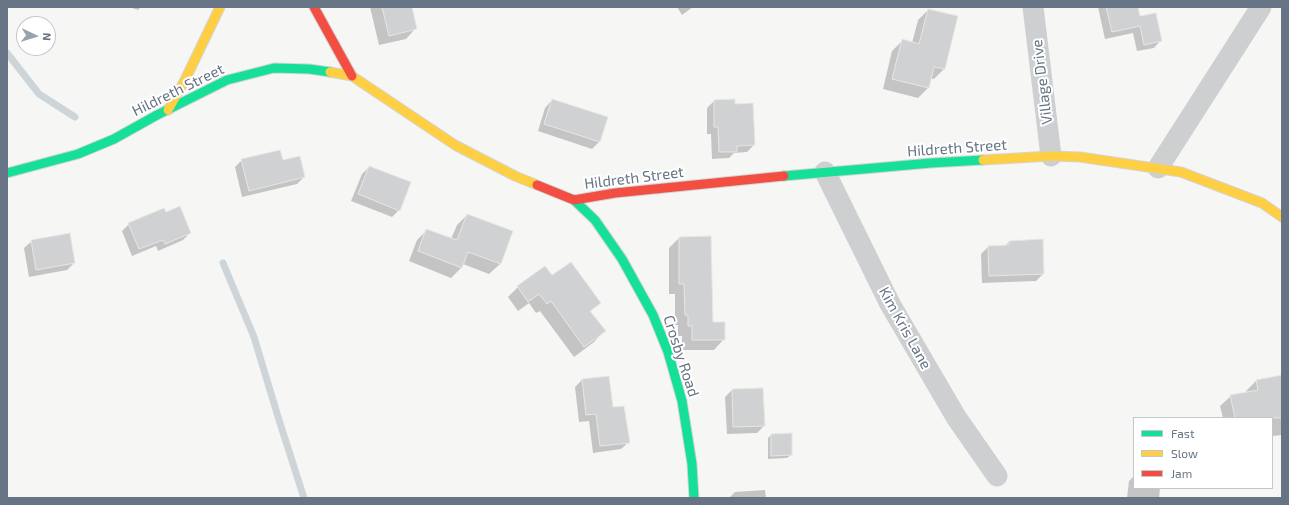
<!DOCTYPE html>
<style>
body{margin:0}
#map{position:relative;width:1289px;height:505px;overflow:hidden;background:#f6f6f5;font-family:"Exo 2",sans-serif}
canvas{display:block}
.frame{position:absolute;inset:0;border:8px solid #667485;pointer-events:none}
.legend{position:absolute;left:1133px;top:417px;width:140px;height:72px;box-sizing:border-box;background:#fff;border:1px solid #c2c7ce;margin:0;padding:5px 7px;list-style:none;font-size:12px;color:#667485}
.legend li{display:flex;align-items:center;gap:8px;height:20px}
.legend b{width:20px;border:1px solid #c2c7ce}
.north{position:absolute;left:16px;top:16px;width:40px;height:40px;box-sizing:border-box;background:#fff;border:1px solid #c2c7ce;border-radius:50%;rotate:94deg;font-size:11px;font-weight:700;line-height:16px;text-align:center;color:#667485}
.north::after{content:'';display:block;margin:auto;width:14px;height:18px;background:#98a2ac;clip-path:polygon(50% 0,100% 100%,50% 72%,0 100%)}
</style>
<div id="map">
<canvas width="1289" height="505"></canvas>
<div class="frame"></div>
<ul class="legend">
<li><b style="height:5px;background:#16e098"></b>Fast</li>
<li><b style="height:5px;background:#ffcf43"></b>Slow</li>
<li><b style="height:5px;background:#f24e42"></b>Jam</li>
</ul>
<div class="north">N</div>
</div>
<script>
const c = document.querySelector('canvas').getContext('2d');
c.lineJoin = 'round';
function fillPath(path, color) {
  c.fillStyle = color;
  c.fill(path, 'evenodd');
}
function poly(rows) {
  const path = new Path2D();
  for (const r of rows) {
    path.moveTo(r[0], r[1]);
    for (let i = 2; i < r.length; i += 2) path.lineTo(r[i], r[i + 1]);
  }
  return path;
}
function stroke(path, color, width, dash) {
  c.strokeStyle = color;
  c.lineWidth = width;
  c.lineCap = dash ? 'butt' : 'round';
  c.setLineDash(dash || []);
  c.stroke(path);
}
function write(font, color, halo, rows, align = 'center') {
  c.font = font + ' "Exo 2",sans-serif';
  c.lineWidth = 4;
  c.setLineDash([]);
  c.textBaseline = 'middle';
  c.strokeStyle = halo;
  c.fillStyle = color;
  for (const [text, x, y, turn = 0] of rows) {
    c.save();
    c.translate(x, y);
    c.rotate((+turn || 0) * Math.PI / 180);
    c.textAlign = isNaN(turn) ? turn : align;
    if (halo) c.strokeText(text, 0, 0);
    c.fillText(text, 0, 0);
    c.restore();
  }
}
fillPath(poly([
 [129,7,141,7,138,10],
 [370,7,411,7,416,28,406,39,379,45],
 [677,7,693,7,682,15],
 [1098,7,1137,7,1139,17,1161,40,1154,48,1137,51,1133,33,1105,39],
 [928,10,944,69,934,79,930,78,928,88,918,98,883,89,892,51,902,41,912,43,918,20],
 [552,100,599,142,592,149,538,131,545,108],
 [734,100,734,105,754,145,747,152,734,153,729,158,712,159,711,134,707,134,707,108,714,101],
 [242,160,282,161,304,177,297,184,242,197,235,167],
 [369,167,399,210,392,217,351,201,362,174],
 [165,213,190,233,183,240,158,251,156,246,132,256,122,231,129,224],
 [467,215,512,232,500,264,489,274,463,264,461,268,451,278,409,261,417,240,427,230,451,239,457,225],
 [710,237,712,323,724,339,714,350,682,350,682,336,678,336,678,325,675,325,675,294,669,294,669,248,679,238],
 [32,241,74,263,67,270,29,277,24,248],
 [1009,242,1043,274,1036,281,982,283,981,254,988,247,1005,246],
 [552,277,600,303,590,312,604,331,594,342,574,357,540,311,536,313,529,303,518,311,508,297,518,287],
 [1282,376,1282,435,1272,436,1272,418,1223,418,1220,406,1231,396,1247,393,1246,391,1256,381],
 [582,380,612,409,629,442,621,449,593,453,589,421,579,422,575,387],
 [732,390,764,426,757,433,727,434,725,397],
 [771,435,791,455,787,458,768,459,768,438],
 [1134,476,1134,488,1160,488,1159,498,1127,498,1129,481],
 [765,490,766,498,729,498,735,492]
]), '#0003');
stroke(poly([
 [7,53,39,94,75,117],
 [223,263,254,337,279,420,304,498]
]), '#ced5d8', 7);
const building = poly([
 [382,7,412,7,417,29,389,36,382,7],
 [1106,7,1138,7,1140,16,1156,13,1162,41,1144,45,1140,26,1112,32,1106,7],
 [928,9,958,16,945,69,934,67,929,88,892,79,902,39,919,44,928,9],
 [552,99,608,117,600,142,544,124,552,99],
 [735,99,735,104,753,103,755,145,737,146,737,152,719,152,718,127,714,127,714,100,735,99],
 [280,150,283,160,300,156,305,177,249,191,241,159,280,150],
 [369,166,411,182,400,211,358,194,369,166],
 [180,206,191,233,165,244,163,240,139,249,128,223,164,208,166,212,180,206],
 [467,214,513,231,501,264,468,252,462,268,418,251,426,229,457,240,467,214],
 [70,233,75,263,36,270,31,240,70,233],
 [711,236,713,322,725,322,725,340,692,340,692,326,688,326,688,315,685,315,684,284,679,284,679,237,711,236],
 [1043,239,1044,274,989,276,988,246,1009,245,1009,241,1043,239],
 [571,262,601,303,590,311,606,331,584,347,551,301,547,304,539,294,528,302,517,286,545,266,552,275,571,262],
 [1282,375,1282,418,1235,418,1230,395,1258,390,1256,380,1282,375],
 [609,376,613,407,624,406,630,443,600,446,596,414,586,415,582,379,609,376],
 [763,388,765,426,733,427,732,389,763,388],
 [792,433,792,455,771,456,771,434,792,433]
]);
fillPath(building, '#d0d1d2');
stroke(building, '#e6e6e5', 1);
const fast = poly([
 [7,173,78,154,114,139,157,115,227,80,274,68,309,69,330,72],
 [784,176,931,163,983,160],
 [574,200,595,220,622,259,653,315,668,352,682,401,692,464,694,498]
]);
const slow = poly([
 [330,72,352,76,455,145,515,176,537,185],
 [168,110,185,80,220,7],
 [983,160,1051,156,1080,157,1181,172,1262,203,1282,217]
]);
const jam = poly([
 [314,7,352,76],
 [537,185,574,200,615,193,784,176]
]);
stroke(fast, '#d3d4d4', 11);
stroke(slow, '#d3d4d4', 11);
stroke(jam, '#d3d4d4', 11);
stroke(poly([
 [1033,7,1051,156],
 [1158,168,1261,7],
 [825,172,890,304,956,417,997,476]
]), '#cecfd0', 21);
stroke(fast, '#16e098', 9);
stroke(slow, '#ffcf43', 9);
stroke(jam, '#f24e42', 9);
write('15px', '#667485', '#fff', [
 ["Village Drive",1042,82,-97],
 ["Hildreth Street",178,90,-26],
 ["Hildreth Street",957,148,-4],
 ["Hildreth Street",634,178,-7],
 ["Kim Kris Lane",905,328,61],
 ["Crosby Road",681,356,72]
]);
</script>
